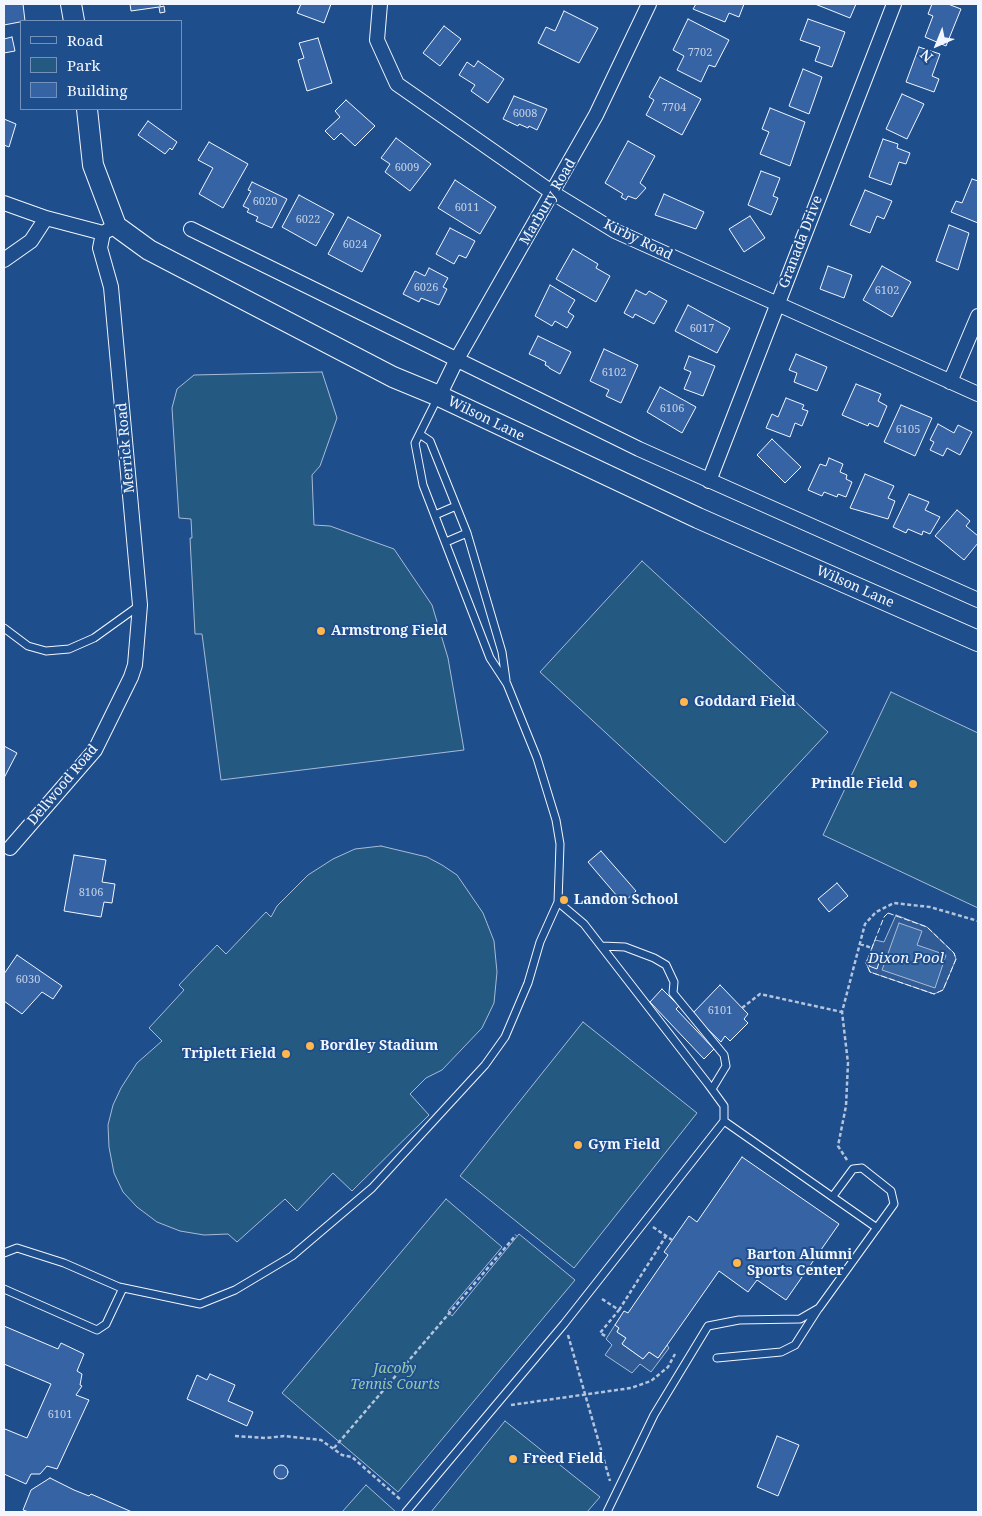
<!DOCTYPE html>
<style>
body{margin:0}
#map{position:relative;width:982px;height:1516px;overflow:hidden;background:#1f4e8c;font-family:"Noto Serif",serif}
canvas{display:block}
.frame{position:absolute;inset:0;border:5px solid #f2f6ff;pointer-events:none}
.legend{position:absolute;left:20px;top:20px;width:162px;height:90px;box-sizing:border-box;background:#1f4e8c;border:1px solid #7391ba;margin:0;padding:6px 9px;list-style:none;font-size:15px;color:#f2f6ff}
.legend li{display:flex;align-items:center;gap:10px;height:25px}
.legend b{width:25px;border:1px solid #7391ba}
.north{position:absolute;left:912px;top:20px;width:50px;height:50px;-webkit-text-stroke:4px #1f4e8c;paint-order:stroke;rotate:224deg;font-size:14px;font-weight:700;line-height:20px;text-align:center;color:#f2f6ff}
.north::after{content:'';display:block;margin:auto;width:18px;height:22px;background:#f2f6ff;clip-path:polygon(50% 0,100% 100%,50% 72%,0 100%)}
</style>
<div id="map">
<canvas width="982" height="1516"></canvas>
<div class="frame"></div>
<ul class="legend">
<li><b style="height:6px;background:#1f4e8c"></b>Road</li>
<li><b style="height:14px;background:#245a82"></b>Park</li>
<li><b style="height:14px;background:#3563a3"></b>Building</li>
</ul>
<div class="north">N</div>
</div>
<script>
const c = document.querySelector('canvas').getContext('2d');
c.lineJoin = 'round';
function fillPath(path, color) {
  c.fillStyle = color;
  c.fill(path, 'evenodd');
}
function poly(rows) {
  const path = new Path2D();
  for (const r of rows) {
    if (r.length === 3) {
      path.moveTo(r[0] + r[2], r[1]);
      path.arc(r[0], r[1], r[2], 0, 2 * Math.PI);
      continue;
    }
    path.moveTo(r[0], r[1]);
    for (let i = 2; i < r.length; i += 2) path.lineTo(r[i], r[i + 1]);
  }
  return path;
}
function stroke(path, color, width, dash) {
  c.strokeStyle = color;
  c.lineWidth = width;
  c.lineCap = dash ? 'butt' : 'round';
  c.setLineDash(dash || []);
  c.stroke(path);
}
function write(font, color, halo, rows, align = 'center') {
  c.font = font + ' "Noto Serif",serif';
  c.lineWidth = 4;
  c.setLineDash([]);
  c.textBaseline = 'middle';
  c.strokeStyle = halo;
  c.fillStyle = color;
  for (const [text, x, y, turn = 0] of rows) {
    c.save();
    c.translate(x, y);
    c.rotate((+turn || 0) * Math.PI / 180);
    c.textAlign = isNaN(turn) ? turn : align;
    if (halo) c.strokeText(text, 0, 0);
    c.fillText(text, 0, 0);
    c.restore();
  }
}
const green = poly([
 [322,372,337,418,320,466,312,475,314,525,330,526,394,549,432,605,448,658,464,750,221,780,202,634,195,634,190,538,192,538,191,519,179,518,172,408,177,389,194,375,322,372],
 [642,561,828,732,725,843,540,672,642,561],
 [891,692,978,733,978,908,823,835,891,692],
 [381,846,427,857,442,865,457,875,483,913,494,941,497,972,494,1003,482,1028,442,1070,426,1078,410,1094,429,1115,352,1191,333,1173,297,1211,285,1199,237,1242,228,1234,204,1235,180,1231,157,1222,137,1207,123,1192,114,1173,109,1147,108,1125,113,1105,121,1088,137,1063,162,1041,149,1028,184,990,179,985,217,945,226,954,266,912,271,917,277,906,308,875,333,859,355,849,381,846],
 [583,1022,697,1113,574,1268,460,1176,583,1022],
 [446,1199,502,1247,448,1311,452,1316,519,1234,575,1280,398,1492,282,1393,446,1199],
 [505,1421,600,1497,587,1512,431,1512,505,1421],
 [366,1485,396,1512,342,1512,366,1485]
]);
fillPath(green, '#245a82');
stroke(green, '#a8bbd7', 1);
const parking = poly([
 [896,915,927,927,954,953,956,959,943,990,934,994,870,972,866,963,875,940,884,942,896,915],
 [615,1325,619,1328,617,1332,626,1338,622,1344,643,1359,649,1352,658,1358,667,1345,669,1348,651,1372,640,1364,632,1373,605,1355,612,1345,606,1339,615,1325]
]);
fillPath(parking, '#305b95');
stroke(parking, '#a8bbd7', 1);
const water = poly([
 [899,923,922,931,917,945,946,955,935,988,882,970,899,923]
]);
fillPath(water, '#3b69a3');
stroke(water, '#a8bbd7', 1);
const building = poly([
 [4,4,23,4,25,21,4,25,4,4],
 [130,4,160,4,160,7,164,6,165,12,160,13,159,7,131,11,130,4],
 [301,4,331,4,324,23,297,13,301,4],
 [696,4,744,4,739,17,729,13,725,22,693,9,696,4],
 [815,4,856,4,850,18,815,4],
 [932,4,948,4,961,9,946,46,925,37,933,16,928,14,932,4],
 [564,11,598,28,579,63,538,43,546,27,555,31,564,11],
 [688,19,729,40,715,67,709,65,701,82,677,70,684,56,673,50,688,19],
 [808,19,845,32,832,67,815,61,820,47,800,40,808,19],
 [444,26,461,39,440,66,423,53,444,26],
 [12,37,15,51,4,53,4,39,12,37],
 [318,38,332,83,307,91,298,60,304,58,299,43,318,38],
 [919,47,940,54,932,76,939,79,934,92,906,82,919,47],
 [478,61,504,79,488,103,471,91,475,85,459,75,467,62,474,67,478,61],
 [803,69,822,77,809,114,789,106,803,69],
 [660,77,701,99,682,135,646,115,654,100,649,97,660,77],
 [902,94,924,104,907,139,886,129,902,94],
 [514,96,547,109,537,130,529,126,528,128,519,124,518,126,503,119,514,96],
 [346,100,375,126,355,146,341,133,334,140,325,131,340,117,335,111,346,100],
 [770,108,805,122,790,166,760,154,769,132,762,129,770,108],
 [4,119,16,124,9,147,4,145,4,119],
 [148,121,177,142,172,150,170,148,165,154,138,135,148,121],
 [396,138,431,164,410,191,385,172,390,164,381,158,396,138],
 [883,139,898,144,897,148,910,153,906,164,899,162,891,185,869,177,883,139],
 [628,141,655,156,640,183,646,188,636,199,628,196,626,200,621,197,623,194,605,183,628,141],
 [209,142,248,164,223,208,199,194,213,168,198,160,209,142],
 [761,171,780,178,773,196,778,198,771,215,748,205,761,171],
 [972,179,978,181,978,223,951,212,956,201,962,203,972,179],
 [455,180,496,207,480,234,438,208,455,180],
 [252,182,287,199,272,228,256,221,258,217,247,212,249,209,243,206,251,191,248,190,252,182],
 [865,190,892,201,884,219,877,216,870,233,850,225,865,190],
 [664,194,704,212,696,229,655,215,664,194],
 [299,195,334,214,316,246,282,227,299,195],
 [750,216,765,238,744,252,729,229,750,216],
 [348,217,381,235,362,272,328,254,348,217],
 [949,225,969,233,958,270,936,261,949,225],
 [450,228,475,241,466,258,459,255,454,264,436,254,450,228],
 [573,249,598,264,596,268,610,276,596,302,556,279,573,249],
 [828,266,852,275,844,298,820,289,828,266],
 [882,266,911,282,892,317,863,300,882,266],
 [429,268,448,278,443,287,447,289,439,305,421,298,419,302,403,294,415,271,425,276,429,268],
 [550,285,575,300,568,312,574,316,567,328,555,321,552,326,535,316,550,285],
 [636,290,646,295,649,291,667,301,654,324,635,314,633,318,624,313,636,290],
 [688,305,730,328,717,353,675,331,688,305],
 [538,336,571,352,560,374,549,368,549,367,545,365,546,362,529,354,538,336],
 [604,349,638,365,621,403,606,396,609,390,590,381,604,349],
 [796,354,827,367,817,391,794,382,797,373,789,370,796,354],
 [689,356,715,366,703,396,684,389,691,372,684,369,689,356],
 [856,384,881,394,878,401,887,406,878,427,869,423,868,426,842,415,856,384],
 [660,387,696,407,682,433,647,412,660,387],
 [786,398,804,405,802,409,808,411,802,426,795,423,790,437,766,428,772,414,778,417,786,398],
 [901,405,932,418,915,456,884,442,901,405],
 [938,424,954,433,958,425,972,432,960,455,947,448,943,456,930,450,934,442,930,440,938,424],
 [772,439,801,467,785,483,757,455,772,439],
 [829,458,843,464,840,472,847,475,846,479,852,482,846,497,838,494,837,497,824,492,822,496,808,490,820,464,826,466,829,458],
 [865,474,894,486,888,498,895,501,888,519,850,508,865,474],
 [909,494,929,502,925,510,940,517,930,534,923,531,922,535,908,529,906,533,893,527,909,494],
 [957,510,970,521,966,526,978,536,978,543,964,560,935,536,957,510],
 [4,746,17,753,4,778,4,746],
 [601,851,636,891,623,903,588,862,601,851],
 [74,855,106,860,102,882,115,884,112,903,104,902,101,917,64,911,74,855],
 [837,883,848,896,829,912,818,899,837,883],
 [17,955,62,986,53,999,42,992,22,1014,4,1001,4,974,17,955],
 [873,956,880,959,877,969,869,966,873,956],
 [720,985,748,1014,744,1019,748,1023,730,1041,725,1036,721,1042,692,1014,720,985],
 [662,989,679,1006,676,1009,714,1049,704,1059,650,1002,662,989],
 [742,1157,839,1224,786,1300,757,1280,748,1292,719,1271,658,1358,649,1352,643,1359,622,1344,626,1338,617,1332,619,1328,615,1325,624,1311,628,1313,668,1255,664,1252,689,1216,697,1222,742,1157],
 [4,1326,58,1349,61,1343,84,1354,77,1371,82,1374,80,1385,82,1386,76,1395,89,1400,57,1469,47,1466,40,1474,31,1474,26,1484,4,1474,4,1431,5,1429,27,1438,51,1384,4,1364,4,1326],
 [210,1374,235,1385,228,1401,253,1412,247,1426,187,1399,197,1375,207,1380,210,1374],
 [777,1436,799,1445,778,1496,757,1487,777,1436],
 [281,1472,7],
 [50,1478,74,1490,89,1496,91,1494,132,1512,29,1512,23,1510,31,1490,50,1478]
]);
fillPath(building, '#3563a3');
stroke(building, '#f2f6ff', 1);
const service = poly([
 [421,435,430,441,467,533,502,652,506,680],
 [435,515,456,506],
 [446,542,467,533],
 [4,628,28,646,46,651,69,649,94,638,140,605],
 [602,946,625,947,654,958,666,965,674,982,673,993,724,1055,726,1066,712,1089],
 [724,1121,877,1228],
 [4,1253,17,1248,64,1263,119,1287,200,1304,235,1290,292,1256,372,1188,485,1065,505,1037,528,983,540,942,558,902,560,844,556,820,537,758,507,684,490,658,423,485,415,443,438,397],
 [4,1289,97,1330,106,1324,123,1288],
 [717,1358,781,1352,795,1345,818,1309],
 [406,1512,564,1324,724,1121,724,1106,708,1084,584,924,558,902],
 [607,1512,654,1415,708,1326,739,1320,800,1319,819,1308,894,1204,891,1191,862,1168,853,1169,833,1196]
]);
const minor = poly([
 [380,4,377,40,397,84,553,193,615,231,978,394],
 [4,203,46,218,103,233,110,229],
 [191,229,639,449,978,600],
 [4,260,31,241,46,218],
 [950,382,978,316],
 [439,396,457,359,596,115,649,4],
 [709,481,894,4],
 [10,848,95,750,131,677,135,665,140,605,111,287,100,248,103,233]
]);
const secondary = poly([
 [71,4,74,21],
 [87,109,93,165,116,226,149,250,393,377,439,396,698,518,978,641]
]);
stroke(service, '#f2f6ff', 9);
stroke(minor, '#f2f6ff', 16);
stroke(secondary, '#f2f6ff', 22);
stroke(poly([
 [860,944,872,948],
 [742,1008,760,994,842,1012],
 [847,1160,838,1146,846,1106,848,1063,842,1012,865,924,876,912,894,903,930,907,978,921],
 [653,1227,672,1240],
 [602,1299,619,1310,600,1333,607,1337],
 [619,1310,666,1236],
 [568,1335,610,1481],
 [511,1405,631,1388,651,1381,668,1367,675,1354],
 [235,1436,266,1438,284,1436,321,1440,342,1455,352,1457,401,1500],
 [334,1448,516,1235]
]), '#b3c4dc', 2.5, [4, 2.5]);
stroke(service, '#1f4e8c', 7);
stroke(minor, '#1f4e8c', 14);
stroke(secondary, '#1f4e8c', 20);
stroke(poly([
 [888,913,927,927,954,953,956,959,943,990,934,994,870,972,866,963,884,917,888,913]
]), '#f2f6ff', 1, [6, 2.5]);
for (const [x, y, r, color] of [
 [321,631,5,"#ffb74d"],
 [684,702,5,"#ffb74d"],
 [913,784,5,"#ffb74d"],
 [564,900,5,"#ffb74d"],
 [310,1046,5,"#ffb74d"],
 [286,1054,5,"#ffb74d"],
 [578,1145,5,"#ffb74d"],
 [737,1263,5,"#ffb74d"],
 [513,1459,5,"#ffb74d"]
]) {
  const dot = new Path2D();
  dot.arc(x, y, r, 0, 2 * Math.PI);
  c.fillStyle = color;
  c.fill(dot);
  stroke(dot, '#1f4e8c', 2);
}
write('11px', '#c3d1e8', null, [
 ["7702",700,53],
 ["7704",674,108],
 ["6008",525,114],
 ["6009",407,168],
 ["6020",265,202],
 ["6011",467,208],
 ["6022",308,220],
 ["6024",355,245],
 ["6026",426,288],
 ["6102",887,291],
 ["6017",702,329],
 ["6102",614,373],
 ["6106",672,409],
 ["6105",908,430],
 ["8106",91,893],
 ["6030",28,980],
 ["6101",720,1011],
 ["6101",60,1415]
]);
write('14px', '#f2f6ff', '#1f4e8c', [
 ["Marbury Road",548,202,-60],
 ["Kirby Road",638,240,26],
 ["Granada Drive",801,242,-69],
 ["Wilson Lane",486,419,26],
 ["Merrick Road",126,448,-95],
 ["Wilson Lane",855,587,24],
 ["Dellwood Road",63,785,-50]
]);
write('bold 14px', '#f2f6ff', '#1f4e8c', [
 ["Armstrong Field",331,631],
 ["Goddard Field",694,702],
 ["Prindle Field",903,784,"right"],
 ["Landon School",574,900],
 ["Bordley Stadium",320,1046],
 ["Triplett Field",276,1054,"right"],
 ["Gym Field",588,1145],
 ["Barton Alumni",747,1255],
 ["Sports Center",747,1271],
 ["Freed Field",523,1459]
], 'left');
write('italic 14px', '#97c8a6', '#1f4e8c', [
 ["Jacoby",395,1369],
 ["Tennis Courts",395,1385]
]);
write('italic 15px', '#f2f6ff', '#1f4e8c', [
 ["Dixon Pool",906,959]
]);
</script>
